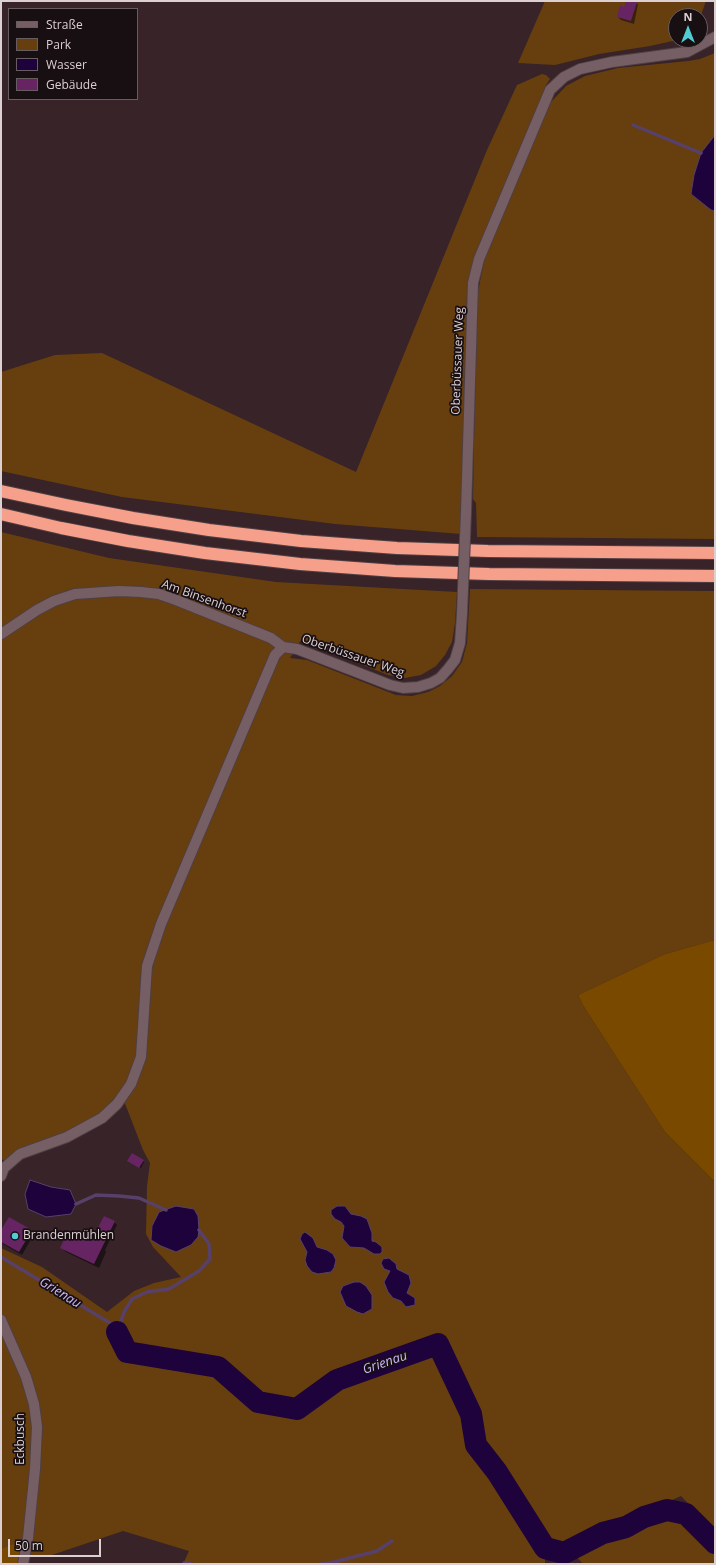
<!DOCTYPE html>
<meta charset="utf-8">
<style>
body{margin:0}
#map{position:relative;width:716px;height:1565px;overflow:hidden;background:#372328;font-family:"Open Sans",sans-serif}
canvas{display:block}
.frame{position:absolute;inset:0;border:2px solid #ddd0d3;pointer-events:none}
.legend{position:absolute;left:8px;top:8px;width:130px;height:92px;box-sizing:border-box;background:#180f12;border:1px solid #675c5f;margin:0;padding:5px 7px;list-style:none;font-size:12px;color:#ddd0d3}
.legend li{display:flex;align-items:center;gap:8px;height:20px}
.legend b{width:20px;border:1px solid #675c5f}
.north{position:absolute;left:668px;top:8px;width:40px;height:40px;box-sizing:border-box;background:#180f12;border:1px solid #675c5f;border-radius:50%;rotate:0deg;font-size:11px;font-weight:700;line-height:16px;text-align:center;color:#ddd0d3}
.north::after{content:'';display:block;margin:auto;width:14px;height:18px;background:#51ccd3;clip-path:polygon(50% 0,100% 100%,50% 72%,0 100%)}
.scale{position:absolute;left:8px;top:1539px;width:93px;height:18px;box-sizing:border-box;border:2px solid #ddd0d3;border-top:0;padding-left:5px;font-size:12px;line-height:14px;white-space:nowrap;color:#ddd0d3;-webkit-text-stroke:3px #180f12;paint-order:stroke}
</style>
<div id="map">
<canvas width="716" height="1565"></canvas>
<div class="frame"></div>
<ul class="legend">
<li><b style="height:5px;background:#765f64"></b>Straße</li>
<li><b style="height:11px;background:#673f0e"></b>Park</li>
<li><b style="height:11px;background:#1d023c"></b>Wasser</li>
<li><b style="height:11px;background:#672463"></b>Gebäude</li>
</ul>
<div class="north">N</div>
<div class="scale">50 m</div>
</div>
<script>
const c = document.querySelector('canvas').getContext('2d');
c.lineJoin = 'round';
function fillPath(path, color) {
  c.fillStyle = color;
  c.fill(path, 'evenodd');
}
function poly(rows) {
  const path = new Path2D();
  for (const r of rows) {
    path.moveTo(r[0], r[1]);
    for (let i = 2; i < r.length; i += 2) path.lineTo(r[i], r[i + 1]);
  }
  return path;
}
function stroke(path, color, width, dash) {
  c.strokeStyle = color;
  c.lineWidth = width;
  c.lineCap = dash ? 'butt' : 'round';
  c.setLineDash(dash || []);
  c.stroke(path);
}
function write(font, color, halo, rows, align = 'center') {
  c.font = font + ' "Open Sans",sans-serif';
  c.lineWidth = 3.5;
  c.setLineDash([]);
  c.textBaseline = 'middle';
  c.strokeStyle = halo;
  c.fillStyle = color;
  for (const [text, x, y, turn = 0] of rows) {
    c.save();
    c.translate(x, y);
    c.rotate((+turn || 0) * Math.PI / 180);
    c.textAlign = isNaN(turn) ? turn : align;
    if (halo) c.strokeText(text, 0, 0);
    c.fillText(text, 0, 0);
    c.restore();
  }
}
fillPath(poly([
 [545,1,706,1,700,18,700,16,676,16,677,40,650,46,599,54,555,65,518,63],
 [715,53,715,135,701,153,694,175,691,194,711,210,715,211,715,539,477,537,476,503,473,499,474,439,478,292,481,276,485,258,521,169,550,103,566,86,585,76,618,68,688,61,700,59],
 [542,74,546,75,550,79,546,85,518,156,469,282,467,295,461,534,335,524,122,497,1,471,1,372,55,355,102,353,356,472,487,150,517,85],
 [1,532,109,558,276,582,457,592,455,623,452,642,445,655,436,666,421,675,405,678,388,675,301,640,290,658,307,660,396,695,412,696,428,692,440,686,452,676,462,662,467,643,470,589,715,591,715,940,665,954,578,995,584,1007,665,1132,715,1182,715,1531,681,1496,567,1546,545,1535,545,1564,183,1564,189,1551,123,1531,46,1557,24,1557,10,1545,1,1549,1,1248,42,1267,107,1312,134,1291,154,1283,181,1277,153,1247,146,1234,147,1186,150,1163,143,1150,124,1101,102,1118,9,1163,1,1159],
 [667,1516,683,1516,700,1537,715,1551,715,1564,583,1564,574,1554,616,1534]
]), '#673f0e');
fillPath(poly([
 [715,940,715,1182,665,1132,584,1007,578,995,665,954],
 [27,1544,23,1564,1,1564,1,1549,10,1545]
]), '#7a4900');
const water = poly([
 [715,135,715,211,711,210,691,194,694,175,701,153,715,135],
 [30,1180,51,1187,70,1190,76,1204,71,1214,46,1217,28,1209,25,1194,30,1180],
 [176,1206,194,1209,198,1216,199,1230,198,1237,191,1245,176,1252,161,1246,151,1240,152,1226,159,1212,176,1206],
 [337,1206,345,1206,351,1214,361,1216,367,1219,372,1233,372,1241,376,1242,382,1247,382,1252,380,1254,374,1254,364,1248,350,1247,342,1238,344,1226,341,1222,335,1219,331,1214,331,1210,337,1206],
 [305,1232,313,1238,317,1247,327,1250,333,1254,336,1260,334,1268,331,1272,318,1274,312,1272,307,1266,305,1260,307,1252,300,1239,302,1234,305,1232],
 [389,1258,396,1264,397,1269,409,1275,411,1283,407,1293,415,1298,415,1305,406,1307,401,1301,393,1298,388,1292,384,1282,390,1271,384,1269,381,1263,383,1259,389,1258],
 [354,1282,360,1282,366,1286,372,1295,372,1309,363,1314,357,1312,346,1306,340,1292,343,1286,354,1282]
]);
fillPath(water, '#1d023c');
stroke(water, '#574069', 1);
fillPath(poly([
 [627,1,638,4,634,24,621,20,618,17,628,9,626,6],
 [143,1161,144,1162,141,1168,130,1162],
 [114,1222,117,1225,105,1250,106,1252,99,1268,66,1252,61,1247,92,1242],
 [31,1231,34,1234,22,1255,1,1243,1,1232]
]), '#0007');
stroke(poly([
 [633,125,701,153],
 [76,1204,96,1195,119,1196,139,1198,166,1210],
 [1,1257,110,1323,117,1332],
 [117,1332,124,1312,132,1299,147,1292,169,1289,199,1271,210,1259,209,1244,199,1230],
 [184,1563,192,1564],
 [321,1564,334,1562,377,1551,392,1541]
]), '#574069', 3.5);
stroke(poly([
 [117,1332,127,1352,218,1367,258,1402,297,1409,337,1380,438,1344,471,1414,476,1445,497,1472,545,1548,564,1553,603,1533,626,1527,644,1517,667,1510,686,1514,715,1543]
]), '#1d023c', 22);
fillPath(poly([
 [626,1,637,2,631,21,617,17,620,5,624,7],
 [132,1153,144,1160,139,1168,127,1161],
 [104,1216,115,1221,94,1264,60,1248,69,1230,91,1241],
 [9,1217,32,1230,19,1252,1,1242,1,1230]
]), '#672463');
const street = poly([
 [466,512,473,283,479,259,550,90,564,77,580,69,612,62,687,52,715,37],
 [1,634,37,610,54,601,75,594,119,591,141,592,159,594,176,600,271,638,283,647,297,649,390,685,403,688,418,687,431,683,440,678,448,669,455,660,460,643,462,614],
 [1,1176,4,1168,20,1154,67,1137,102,1118,117,1104,131,1084,141,1057,147,966,161,924,275,655,283,647],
 [1,1320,26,1377,34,1404,37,1427,35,1469,28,1538,23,1564]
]);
const highway = poly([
 [1,491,66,505,133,518,209,530,301,541,397,548,488,551,715,553],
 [1,514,61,528,128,541,205,553,300,564,395,571,489,574,715,576]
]);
stroke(street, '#4f3f43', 12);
stroke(highway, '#4f3f43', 14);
stroke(street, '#765f64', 10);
stroke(highway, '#f69f8a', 12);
const streetBridge = poly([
 [462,614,466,512]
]);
stroke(streetBridge, '#4f3f43', 12, []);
stroke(streetBridge, '#765f64', 10);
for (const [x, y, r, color] of [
 [15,1236,4,"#51ccd3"]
]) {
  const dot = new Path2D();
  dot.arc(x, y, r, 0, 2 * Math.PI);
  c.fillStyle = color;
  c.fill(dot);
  stroke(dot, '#180f12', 1.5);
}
write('12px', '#ddd0d3', '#180f12', [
 ["Oberbüssauer Weg",458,361,-88],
 ["Am Binsenhorst",204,599,20],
 ["Oberbüssauer Weg",353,656,19],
 ["Eckbusch",21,1439,-90]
]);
write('12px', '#ddd0d3', '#180f12', [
 ["Brandenmühlen",23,1236]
], 'left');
write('italic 13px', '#cab7f9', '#180f12', [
 ["Grienau",60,1293,32],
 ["Grienau",385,1363,-19]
]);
</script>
